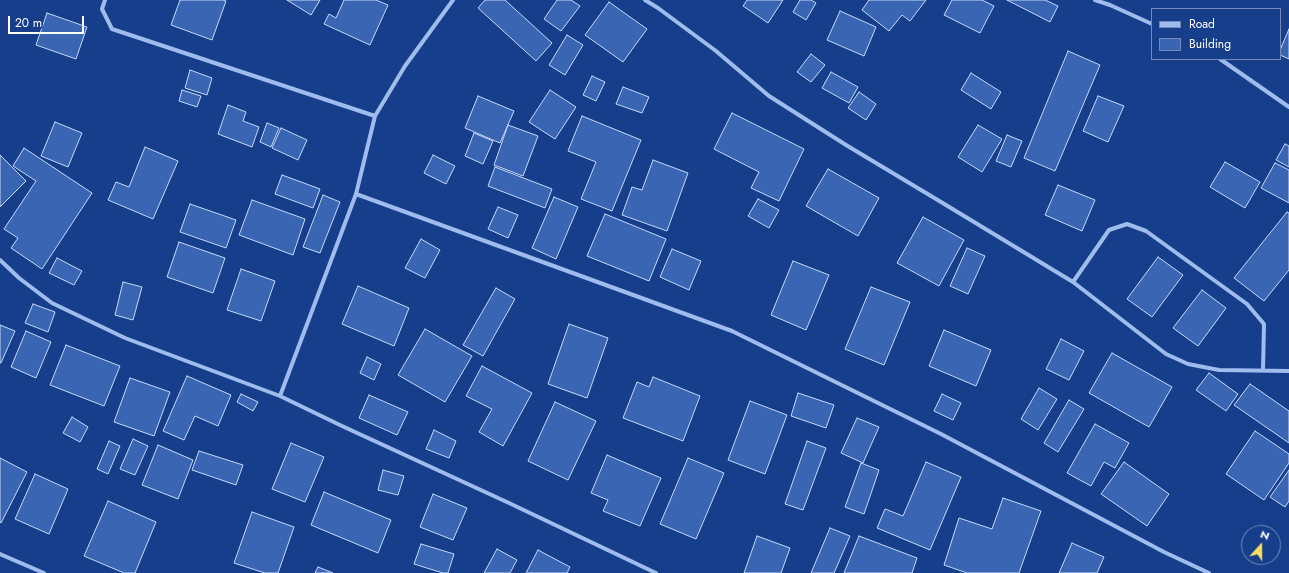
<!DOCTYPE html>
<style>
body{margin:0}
#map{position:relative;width:1289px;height:573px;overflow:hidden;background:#163e8b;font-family:Jost,sans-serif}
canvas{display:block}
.legend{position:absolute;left:1151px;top:8px;width:130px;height:52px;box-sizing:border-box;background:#163e8b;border:1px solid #738bb9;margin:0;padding:5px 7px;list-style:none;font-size:12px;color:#fff}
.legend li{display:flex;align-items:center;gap:8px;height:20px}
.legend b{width:20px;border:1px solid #738bb9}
.north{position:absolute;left:1241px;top:525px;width:40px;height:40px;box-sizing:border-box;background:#163e8b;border:1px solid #738bb9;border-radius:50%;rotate:21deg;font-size:11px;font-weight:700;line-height:16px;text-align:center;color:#fff}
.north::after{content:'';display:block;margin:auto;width:14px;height:18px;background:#ffdf5d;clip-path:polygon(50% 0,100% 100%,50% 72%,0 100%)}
.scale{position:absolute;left:8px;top:16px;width:76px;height:18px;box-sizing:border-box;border:2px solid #fff;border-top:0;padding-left:5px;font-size:12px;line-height:14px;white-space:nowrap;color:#fff;-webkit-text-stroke:3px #163e8b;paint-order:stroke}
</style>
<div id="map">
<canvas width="1289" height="573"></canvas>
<ul class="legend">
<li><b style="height:5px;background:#9fbcef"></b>Road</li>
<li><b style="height:11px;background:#3a65b2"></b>Building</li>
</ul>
<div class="north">N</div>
<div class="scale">20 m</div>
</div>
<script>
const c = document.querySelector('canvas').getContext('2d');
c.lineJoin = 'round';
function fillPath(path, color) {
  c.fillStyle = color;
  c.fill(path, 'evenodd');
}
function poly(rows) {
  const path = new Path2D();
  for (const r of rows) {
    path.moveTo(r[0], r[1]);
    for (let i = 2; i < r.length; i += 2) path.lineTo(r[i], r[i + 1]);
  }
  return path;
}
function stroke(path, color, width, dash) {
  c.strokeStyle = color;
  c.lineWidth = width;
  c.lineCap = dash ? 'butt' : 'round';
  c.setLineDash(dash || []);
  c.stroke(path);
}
const building = poly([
 [180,0,223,0,226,1,212,40,171,25,180,0],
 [287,0,320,0,311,15,287,0],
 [344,0,376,0,388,5,370,45,324,24,329,14,336,18,344,0],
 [485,0,505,0,552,43,536,61,478,8,485,0],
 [557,0,571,0,580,6,561,31,544,19,557,0],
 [747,0,783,0,768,23,743,6,747,0],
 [800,0,811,0,816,3,806,20,793,12,800,0],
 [869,0,926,0,910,21,902,15,889,31,862,10,869,0],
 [952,0,982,0,994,6,980,33,944,15,952,0],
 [1007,0,1045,0,1058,6,1050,22,1007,0],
 [609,2,647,29,623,62,585,35,609,2],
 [840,11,876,27,864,56,827,40,840,11],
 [47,13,87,27,76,59,36,45,47,13],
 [1289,29,1289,59,1280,55,1280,50,1289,29],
 [567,35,583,45,565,75,549,65,567,35],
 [1068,51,1100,65,1055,171,1024,158,1068,51],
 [811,54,825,65,811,82,797,72,811,54],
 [190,70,212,78,207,95,185,88,190,70],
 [831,72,858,87,849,103,822,88,831,72],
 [971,73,1001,92,991,109,961,90,971,73],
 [592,76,605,82,596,101,583,95,592,76],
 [623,87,649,97,642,113,616,104,623,87],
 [182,90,201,96,197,107,179,101,182,90],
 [550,90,576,107,555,139,529,122,550,90],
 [859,92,876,104,866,120,848,108,859,92],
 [478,96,514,111,500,143,465,128,478,96],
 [1098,96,1124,106,1108,142,1083,131,1098,96],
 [228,105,246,112,243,121,259,127,252,147,218,134,228,105],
 [732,113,804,149,779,201,751,188,759,172,714,149,732,113],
 [582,116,641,140,612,211,581,199,596,162,568,151,582,116],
 [55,122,82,133,68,167,41,156,55,122],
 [267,123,279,128,271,147,260,142,267,123],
 [508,125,538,136,523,176,494,165,508,125],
 [978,125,1002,139,982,172,958,157,978,125],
 [281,128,307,140,298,160,272,148,281,128],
 [474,133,493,141,483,164,465,156,474,133],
 [1007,135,1022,141,1011,167,996,161,1007,135],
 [1285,144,1289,146,1289,167,1276,160,1285,144],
 [145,147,178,161,153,219,108,200,116,182,129,187,145,147],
 [24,148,92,193,42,269,11,248,18,238,4,229,36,181,13,166,24,148],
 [0,155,26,181,0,207,0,155],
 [433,155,455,166,446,184,424,173,433,155],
 [653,160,688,173,667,231,622,215,632,187,642,190,653,160],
 [1225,162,1260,182,1245,208,1210,187,1225,162],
 [1275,163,1289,170,1289,203,1261,188,1275,163],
 [495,167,552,189,545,208,488,186,495,167],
 [828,169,879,198,858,236,806,206,828,169],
 [282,175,320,189,313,208,275,194,282,175],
 [1058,185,1095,200,1082,231,1045,215,1058,185],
 [323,195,340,202,320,253,303,247,323,195],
 [554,197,578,207,556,259,532,248,554,197],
 [758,199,779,210,769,228,748,216,758,199],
 [252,200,305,219,293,255,239,235,252,200],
 [190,204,236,220,226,248,180,232,190,204],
 [498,207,518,215,508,238,488,229,498,207],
 [1287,212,1289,213,1289,270,1264,301,1234,278,1287,212],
 [605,214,666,239,649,281,587,256,605,214],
 [923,217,964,240,939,286,897,263,923,217],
 [421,239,440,250,425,278,405,268,421,239],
 [179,242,225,258,213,293,167,277,179,242],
 [967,248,985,256,968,294,950,286,967,248],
 [672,249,701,261,689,290,660,277,672,249],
 [1158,257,1183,275,1152,317,1127,299,1158,257],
 [57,258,82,271,74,285,49,273,57,258],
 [793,261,829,275,806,330,771,315,793,261],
 [241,269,275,281,261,321,227,310,241,269],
 [123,282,142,287,133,320,115,315,123,282],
 [358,286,409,308,394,346,342,324,358,286],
 [871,287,910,302,884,365,845,349,871,287],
 [496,288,515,299,483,356,463,345,496,288],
 [1202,290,1226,308,1198,346,1173,328,1202,290],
 [33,304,55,312,48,332,25,323,33,304],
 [569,324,608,338,587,398,548,384,569,324],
 [0,325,15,331,1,363,0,363,0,325],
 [425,329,472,356,445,402,398,375,425,329],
 [944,330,991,350,976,386,929,366,944,330],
 [26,331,51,342,36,378,11,367,26,331],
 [1061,339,1084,351,1069,380,1046,369,1061,339],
 [66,345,120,366,104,406,50,385,66,345],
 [1112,353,1172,387,1149,427,1089,393,1112,353],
 [367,357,381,364,374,380,360,373,367,357],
 [482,366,532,393,503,446,479,432,492,409,466,396,482,366],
 [1209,373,1238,394,1226,411,1196,390,1209,373],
 [187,376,231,395,218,426,195,416,184,440,163,431,187,376],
 [653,377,700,396,683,441,623,418,637,382,649,387,653,377],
 [130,378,170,392,154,436,114,422,130,378],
 [1250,384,1289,411,1289,443,1234,405,1250,384],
 [1039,388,1057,399,1038,430,1021,419,1039,388],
 [798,393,834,405,826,428,791,416,798,393],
 [241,394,258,402,253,411,237,402,241,394],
 [942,394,961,403,953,420,934,411,942,394],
 [369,395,408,412,397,435,359,418,369,395],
 [1069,400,1084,409,1058,452,1044,443,1069,400],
 [750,401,787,415,765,474,728,460,750,401],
 [555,402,596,421,568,480,528,461,555,402],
 [72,417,88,427,80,442,63,433,72,417],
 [857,418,879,427,863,463,841,453,857,418],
 [1095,424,1129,443,1115,468,1104,462,1091,486,1067,473,1095,424],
 [434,430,456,441,449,458,426,449,434,430],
 [1255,431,1289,454,1289,463,1264,500,1226,474,1255,431],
 [133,439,148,446,135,475,120,469,133,439],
 [109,441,120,446,108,474,97,469,109,441],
 [807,441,826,448,803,510,785,504,807,441],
 [291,443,324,457,305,502,272,489,291,443],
 [158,445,193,460,178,499,142,485,158,445],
 [199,451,243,465,236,485,192,470,199,451],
 [607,455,661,478,640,526,603,511,608,500,591,493,607,455],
 [0,458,27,472,1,523,0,522,0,458],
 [688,458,724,473,696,539,660,524,688,458],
 [926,462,961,477,930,550,877,528,885,509,903,516,926,462],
 [1124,462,1169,494,1147,526,1101,494,1124,462],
 [861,463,879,470,864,514,845,507,861,463],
 [383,470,404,476,398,495,378,490,383,470],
 [1289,470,1289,501,1285,507,1270,497,1289,470],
 [35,474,68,489,49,534,15,519,35,474],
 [324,492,391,520,378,553,311,525,324,492],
 [433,494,467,508,453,540,420,527,433,494],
 [1003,498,1041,511,1019,573,967,573,944,565,959,518,992,529,1003,498],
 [108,501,156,522,135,573,124,573,84,556,108,501],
 [252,512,294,527,278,573,265,573,234,563,252,512],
 [830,528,850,536,834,573,811,573,830,528],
 [757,536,790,548,781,573,744,573,757,536],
 [859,536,917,558,912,573,844,573,859,536],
 [1072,543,1104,557,1097,573,1059,573,1072,543],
 [421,544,454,554,448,573,443,573,414,564,421,544],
 [497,549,517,560,510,573,484,573,497,549],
 [538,550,570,567,567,573,526,573,538,550],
 [318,567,333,573,315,573,318,567]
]);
fillPath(building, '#3a65b2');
stroke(building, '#c5d9fb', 1);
stroke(poly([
 [105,0,102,9,112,29,375,116],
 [645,0,658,8,716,51,769,96,846,145,941,202,1073,282,1166,354,1188,364,1219,370,1289,371],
 [1095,0,1110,5,1152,24],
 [1220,59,1289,107],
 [356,194,732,331,941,434,1164,552,1209,573],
 [0,260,19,278,52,303,125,338,280,396,342,426,509,503,656,573],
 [1073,282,1109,230,1127,224,1146,231,1247,304,1264,324,1263,370],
 [280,396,356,194,375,116,405,66,453,0],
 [0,554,44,573]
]), '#9fbcef', 4);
</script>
